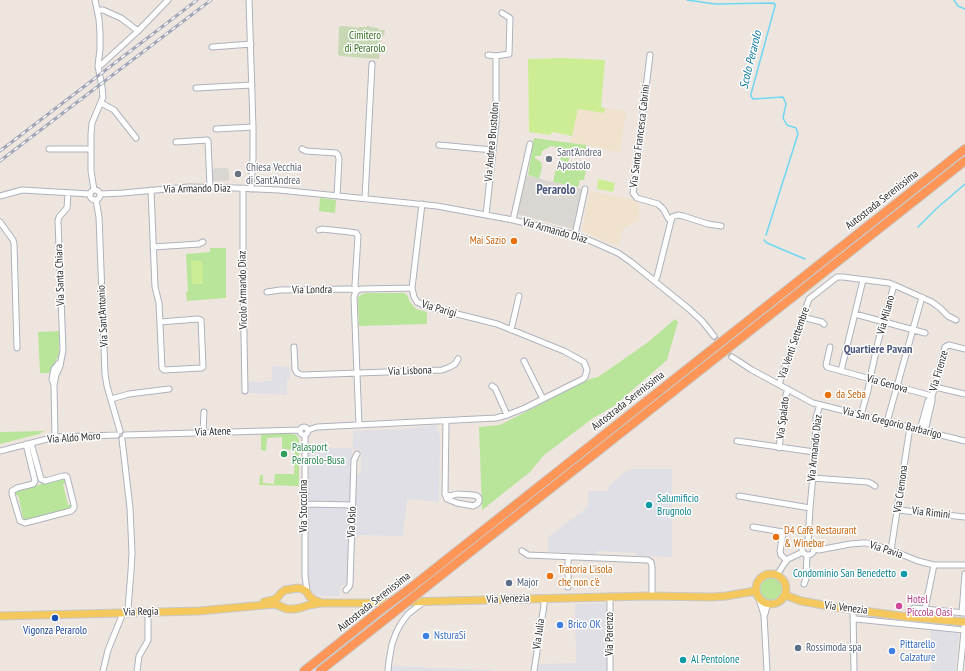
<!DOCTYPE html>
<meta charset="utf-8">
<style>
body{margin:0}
canvas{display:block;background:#eee6de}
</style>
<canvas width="965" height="671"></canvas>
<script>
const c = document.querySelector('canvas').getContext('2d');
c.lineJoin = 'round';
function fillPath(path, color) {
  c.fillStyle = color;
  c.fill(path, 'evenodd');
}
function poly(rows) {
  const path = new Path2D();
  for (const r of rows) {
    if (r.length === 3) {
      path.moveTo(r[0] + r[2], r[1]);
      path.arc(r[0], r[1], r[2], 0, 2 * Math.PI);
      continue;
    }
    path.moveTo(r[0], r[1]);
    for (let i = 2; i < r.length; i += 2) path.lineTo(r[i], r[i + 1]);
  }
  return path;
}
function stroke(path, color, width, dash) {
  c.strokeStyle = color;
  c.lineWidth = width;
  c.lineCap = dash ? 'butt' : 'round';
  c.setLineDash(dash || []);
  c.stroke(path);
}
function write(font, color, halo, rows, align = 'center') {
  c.font = font + ' "PT Sans Narrow",sans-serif';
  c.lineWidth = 3;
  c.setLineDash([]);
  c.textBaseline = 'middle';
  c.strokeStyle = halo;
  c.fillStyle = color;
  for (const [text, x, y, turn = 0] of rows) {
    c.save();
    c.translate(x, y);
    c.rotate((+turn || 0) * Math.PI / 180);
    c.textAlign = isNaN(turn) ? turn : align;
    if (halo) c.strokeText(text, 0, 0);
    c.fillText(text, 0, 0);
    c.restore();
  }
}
fillPath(poly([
 [272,366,290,367,290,379,287,379,287,395,247,393,247,381,263,382,264,381,272,381],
 [436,425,440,436,439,502,407,499,403,536,354,535,357,474,361,474,361,450,352,449,350,499,349,502,345,503,311,502,309,501,308,498,309,448,352,448,353,444,353,431,404,429],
 [632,469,672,469,672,557,638,556,636,553,598,551,596,554,548,552,548,537,588,507,588,491,608,491,608,487,624,472],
 [310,507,349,508,347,583,344,584,340,587,340,596,319,596,314,595,311,592,308,580,308,572,309,508],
 [606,603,607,671,536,671,537,664,576,663,575,604],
 [931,630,956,632,959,634,955,671,931,671],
 [392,666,486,670,495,671,392,671,391,670]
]), '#e0dfe6');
fillPath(poly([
 [605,108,626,111,620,153,586,145,570,143,578,109,604,113],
 [590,191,639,201,639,220,623,229,618,246,582,231]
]), '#f0e2cd');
fillPath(poly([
 [534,138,586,145,586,149,572,147,568,163,560,160,562,156,556,147,551,146,542,151,541,156,535,156,535,158,541,162,542,167,539,179,528,175],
 [562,165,586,170,584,180,580,180,578,187,553,182,556,168],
 [320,198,336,200,335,213,319,211],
 [210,248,226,248,226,298,187,301,186,292,188,291,186,254,210,252],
 [367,293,404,293,407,295,410,302,416,309,427,312,427,324,359,326,358,299,359,296,363,294],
 [675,319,678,322,667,360,614,406,593,418,543,456,530,472,482,510,479,427,500,425,590,379,598,377,647,343],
 [59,331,59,355,49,373,40,373,38,332],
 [47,430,39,434,0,444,0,432,44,431],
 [290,433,296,435,299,439,299,486,259,485,260,475,263,475,263,483,274,484,275,474,294,474,295,450,282,449,282,437,267,438,266,451,261,450,261,434],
 [62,478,63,479,67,482,63,484,68,505,72,504,71,507,70,509,24,521,20,518,23,517,18,495,14,496,15,492],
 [771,589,12]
]), '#b8e59a');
fillPath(poly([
 [341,26,356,27,356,28,358,28,359,27,367,27,367,26,370,26,370,27,378,28,379,30,385,30,384,36,381,37,379,59,339,56,339,55,338,55,339,27,340,27]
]), '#c8d8b5');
fillPath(poly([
 [564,58,605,60,601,107,605,108,604,113,578,109,572,136,552,132,551,135,529,132,528,59],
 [598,179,615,183,613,192,597,189],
 [191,261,202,261,203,284,192,284]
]), '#cded95');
fillPath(poly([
 [215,168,228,168,229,171,229,181,212,181,212,169,215,169],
 [525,175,587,190,578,230,516,214]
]), '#dad6d1');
stroke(poly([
 [687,0,715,4,773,3,775,4,775,6,751,94,751,96,753,99,783,97,786,104,783,118,787,125,796,128,798,134,766,235],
 [954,0,958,6,965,9],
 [918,227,936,209,965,184],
 [764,240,767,243,805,259]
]), '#6fd7f2', 1.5);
stroke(poly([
 [714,336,732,357]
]), '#c7c1ba', 5, [5, 2.5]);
const minor = poly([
 [249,0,253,127,253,158,251,189],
 [97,10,103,10,121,18,138,31],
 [212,47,251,44],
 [488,55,496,56],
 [650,55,633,193,637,198,658,204,664,210,668,218,670,220],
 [101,65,138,31,168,0],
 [196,88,252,85],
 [101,103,114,110,136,138],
 [216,129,253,127],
 [176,142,207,140,208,141,210,187],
 [439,145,493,150],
 [49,149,91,149],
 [302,149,306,151,336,153,338,155,339,159,337,196],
 [243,188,243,280,245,391],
 [95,195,5],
 [94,190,91,171,91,134,92,123,103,97,102,87,98,66,100,49,100,34,99,19,95,0],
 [151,190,155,287,159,303,162,368,164,370,201,368,203,367,201,320,198,319,160,322],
 [100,194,123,193,189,187,236,188,279,190,437,206,513,220,575,235,591,241,618,253,631,262,689,309,702,321,714,336],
 [0,196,22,190,90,194],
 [365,198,372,64],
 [96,200,99,217,105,374,107,386,120,431],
 [486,215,496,123,496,56,509,54,510,18,502,13],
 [513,220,530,144],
 [0,222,13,240,14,244,17,348],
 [319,230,322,229,350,232,356,233,358,236,355,285,356,291,354,297,359,425],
 [575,235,585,189],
 [153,247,199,244,203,242],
 [654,281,657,277,672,217,678,215,683,216,708,224,721,226],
 [267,292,280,290,351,289,356,291,361,289,412,288],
 [855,314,925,333],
 [802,317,822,322,824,324],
 [511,330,519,296],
 [294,347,295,369,297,373,303,375,442,370,450,367,455,364,458,359],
 [830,347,826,365,827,367,932,396],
 [732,357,752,370,813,403,965,441],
 [524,361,543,399],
 [841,371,863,280],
 [779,384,809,299,837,277,843,277,889,283,894,285,932,302,940,308,948,316,956,320],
 [54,385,56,375,60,366,63,350,58,221,59,217,67,208,68,193],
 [492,386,495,388,504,408,507,415],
 [935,387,965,394],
 [111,399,129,394,169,389],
 [861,415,868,390,871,374,878,342,894,285],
 [887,422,922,297],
 [304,431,4],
 [308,430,317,427,496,418,507,415,525,408,583,379,585,377,587,370,584,362,564,351,497,324,425,306,417,302,414,297,412,288,422,204],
 [920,430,928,401,932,396],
 [925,431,932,401,932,396,935,387,945,347,949,345,965,349],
 [203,432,204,412],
 [125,435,300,430],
 [305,436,305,576,307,592],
 [55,437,54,385,52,379,54,369,58,364],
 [122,439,130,508,132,553,131,571,128,609],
 [737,441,814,452],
 [26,444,35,481,33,484,17,488,12,491,12,494,20,521,25,523,71,511,74,508,74,505,67,477,66,476,63,476,45,481,41,479,31,443],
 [779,448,786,395,788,389],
 [0,451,55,437,117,435],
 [812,478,868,482,872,484,875,486],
 [445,494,450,496,457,494,473,495,477,496,479,498,479,501,477,504,473,506,457,503,447,499,445,494,446,421],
 [739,496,810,508],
 [305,504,352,505],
 [898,510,965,517],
 [753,527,783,532,780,551,781,555,786,560],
 [808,542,810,508,814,465,816,424,816,417,820,405],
 [808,549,6],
 [814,549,819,550,850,544,863,543,867,543,891,550,918,561,934,565,965,565],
 [891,550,910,427],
 [522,551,528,555,648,560,651,562,652,567,652,596],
 [777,575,784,564,788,559,803,552],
 [804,584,806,579,807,555],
 [568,587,568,557],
 [346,590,349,587,350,584,354,460,357,454],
 [610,596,610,671],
 [759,599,764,615,767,671],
 [925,609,934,565],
 [853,610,854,671],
 [962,613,965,574],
 [765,614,767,606,769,604],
 [908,617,909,612,914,608,965,613],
 [853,620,856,619,964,630],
 [103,671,108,650,123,613],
 [137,671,139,656,146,644,148,640,148,616,144,612],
 [388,671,389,661,392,644,396,633,400,625,408,614,421,604,421,601],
 [534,671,544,605,544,598],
 [960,671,965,622]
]);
const major = poly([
 [771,589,15],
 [785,595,801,601,834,607,908,617,965,622],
 [264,602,273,600,277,598,281,593,285,590,298,588,302,589,307,592,309,596,314,600,322,603],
 [0,616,199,611,275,604,287,609,293,609,300,608,309,605,322,603,364,603,649,596,712,597,726,596,755,591]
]);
const highway = poly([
 [413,586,965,149],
 [425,588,965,161],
 [304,671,378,612],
 [320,671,392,614]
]);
stroke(minor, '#aeb2bc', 7);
stroke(major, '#c8c8c8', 9);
stroke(highway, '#c8c8c8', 10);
stroke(minor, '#fff', 5);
stroke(major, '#f4c85d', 7);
stroke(highway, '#ff9658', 8);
const rail = poly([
 [0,151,197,0],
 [0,161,211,0]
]);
stroke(rail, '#a0a5b7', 3);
stroke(rail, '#fff', 1.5, [4.5]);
const highwayBridge = poly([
 [378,612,413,586],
 [392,614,425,588]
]);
stroke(highwayBridge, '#c8c8c8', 10, []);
stroke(highwayBridge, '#ff9658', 8);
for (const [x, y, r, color] of [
 [549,159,4,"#6b7280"],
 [238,174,4,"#6b7280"],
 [514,241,4,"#e8710a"],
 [828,395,4,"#e8710a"],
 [284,454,4,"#2e9e5b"],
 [649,505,4,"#0f9aa8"],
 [776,537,4,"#e8710a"],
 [904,574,4,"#0f9aa8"],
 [550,576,4,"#e8710a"],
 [509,583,4,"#5c6f8a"],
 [899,606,4,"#d1479c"],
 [55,618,4,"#1a4fb4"],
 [560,625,4,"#3f7fe0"],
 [426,636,4,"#3f7fe0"],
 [798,648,4,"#5c6f8a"],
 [892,651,4,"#3f7fe0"],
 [683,660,4,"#0f9aa8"]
]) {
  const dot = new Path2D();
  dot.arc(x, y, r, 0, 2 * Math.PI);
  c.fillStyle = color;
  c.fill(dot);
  stroke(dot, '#fff', 1.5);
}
write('11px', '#2f6c19', '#fff', [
 ["Cimitero",365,36],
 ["di Perarolo",365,49]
]);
write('11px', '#2c2c2c', '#fff', [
 ["Via Santa Francesca Cabrini",640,136,-83],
 ["Via Andrea Brustolon",492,142,-85],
 ["Via Armando Diaz",197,189,-1],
 ["Autostrada Serenissima",882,200,-38],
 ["Via Armando Diaz",555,231,16],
 ["Via Santa Chiara",60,275,-92],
 ["Vicolo Armando Diaz",243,290,-91],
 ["Via Londra",312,290,-1],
 ["Via Parigi",439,309,16],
 ["Via Milano",886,315,-75],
 ["Via Sant'Antonio",103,316,-93],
 ["Via Venti Settembre",794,343,-71],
 ["Via Lisbona",410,371,-2],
 ["Via Firenze",939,371,-74],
 ["Via Genova",887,384,16],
 ["Autostrada Serenissima",628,401,-38],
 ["Via Spalato",783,418,-83],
 ["Via San Gregorio Barbarigo",892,423,14],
 ["Via Atene",213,432,-2],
 ["Via Aldo Moro",74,438,-4],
 ["Via Armando Diaz",815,448,-84],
 ["Via Cremona",901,489,-82],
 ["Via Stoccolma",304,506,-90],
 ["Via Rimini",931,513,6],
 ["Via Oslo",352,522,-88],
 ["Via Pavia",886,550,18],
 ["Via Venezia",508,599,-2],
 ["Autostrada Serenissima",374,602,-38],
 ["Via Venezia",846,608,7],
 ["Via Regia",141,612,-2],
 ["Via Julia",539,634,-82],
 ["Via Parenzo",610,634,-90]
]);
write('11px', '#5b616d', '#fff', [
 ["Sant'Andrea",557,153],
 ["Apostolo",557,166],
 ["Chiesa Vecchia",246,168],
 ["di Sant'Andrea",246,181]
], 'left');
write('11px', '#c56008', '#fff', [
 ["Mai Sazio",506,241,"right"],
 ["da Seba",836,395],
 ["D4 Cafè Restaurant",784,531],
 ["& Winebar",784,544],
 ["Tratoria L'isola",558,570],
 ["che non c'è",558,583]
], 'left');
write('11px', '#27864d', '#fff', [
 ["Palasport",292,448],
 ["Perarolo-Busa",292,461]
], 'left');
write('11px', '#0d838f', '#fff', [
 ["Salumificio",657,499],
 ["Brugnolo",657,512],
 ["Condominio San Benedetto",896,574,"right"],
 ["Al Pentolone",691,660]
], 'left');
write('11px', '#4e5e75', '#fff', [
 ["Major",517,583],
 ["Rossimoda spa",806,648]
], 'left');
write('11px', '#b23c85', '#fff', [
 ["Hotel",907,600],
 ["Piccola Oasi",907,613]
], 'left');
write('11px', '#366cbe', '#fff', [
 ["Brico OK",568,625],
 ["NsturaSi",434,636],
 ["Pittarello",900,645],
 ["Calzature",900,658]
], 'left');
write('11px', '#164399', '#fff', [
 ["Vigonza Perarolo",55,631]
]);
write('italic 12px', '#0a77a1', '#fff', [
 ["Scolo Perarolo",751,60,-76]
]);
write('bold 12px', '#4b577e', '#fff', [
 ["Quartiere Pavan",878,350]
]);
write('bold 13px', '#4b577e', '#fff', [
 ["Perarolo",556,190]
]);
</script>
